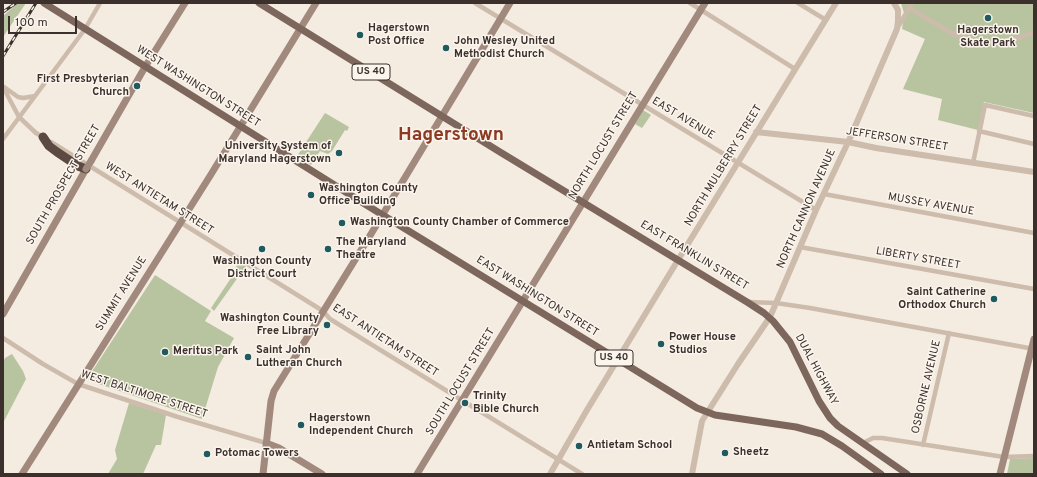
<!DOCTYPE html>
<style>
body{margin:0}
#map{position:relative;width:1037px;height:477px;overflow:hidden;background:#f4ebe1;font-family:Overpass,sans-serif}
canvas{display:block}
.frame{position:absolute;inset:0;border:4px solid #3b302b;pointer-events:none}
.scale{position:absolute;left:8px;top:16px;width:69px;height:18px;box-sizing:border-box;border:2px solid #3b302b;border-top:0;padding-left:5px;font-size:12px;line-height:14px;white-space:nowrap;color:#3b302b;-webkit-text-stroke:3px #fbf5ee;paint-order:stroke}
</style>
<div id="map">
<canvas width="1037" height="477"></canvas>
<div class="frame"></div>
<div class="scale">100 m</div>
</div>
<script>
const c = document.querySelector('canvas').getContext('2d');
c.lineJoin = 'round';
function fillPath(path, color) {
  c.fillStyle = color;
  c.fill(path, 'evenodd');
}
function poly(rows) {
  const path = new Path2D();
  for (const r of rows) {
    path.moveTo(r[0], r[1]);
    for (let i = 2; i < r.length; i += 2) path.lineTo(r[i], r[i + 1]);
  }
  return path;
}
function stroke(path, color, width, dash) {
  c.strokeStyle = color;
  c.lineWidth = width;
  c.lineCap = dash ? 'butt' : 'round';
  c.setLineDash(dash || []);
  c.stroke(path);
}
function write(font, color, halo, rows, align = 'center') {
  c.font = font + ' Overpass,sans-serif';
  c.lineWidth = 3;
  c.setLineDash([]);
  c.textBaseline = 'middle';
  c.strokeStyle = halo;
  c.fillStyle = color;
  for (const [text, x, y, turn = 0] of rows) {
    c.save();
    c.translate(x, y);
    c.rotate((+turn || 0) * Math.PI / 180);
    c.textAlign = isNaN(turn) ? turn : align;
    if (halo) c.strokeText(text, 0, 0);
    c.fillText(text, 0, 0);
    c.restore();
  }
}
fillPath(poly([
 [18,3,26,3,3,37,3,16],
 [901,3,1034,3,1034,113,984,102,978,130,938,120,942,99,903,89,925,39,902,29,904,13],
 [643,110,651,115,642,128,635,124],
 [325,113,349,127,347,131,345,130,332,151,328,154,320,151,311,165,297,156],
 [238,262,246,266,214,311,211,308,237,269,236,265],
 [155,275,211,311,205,321,234,338,218,367,202,419,90,381,87,379],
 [12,354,23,371,26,379,3,423,3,362,5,358],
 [129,403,166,415,161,445,156,445,143,474,108,474,117,459,115,450],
 [1034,458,1034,474,1007,474,1010,459]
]), '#b8c4a0');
stroke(poly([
 [475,3,816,210],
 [690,3,795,69],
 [798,3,826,20],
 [909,8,955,35,974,41,1001,42,1022,37,1034,32],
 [898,27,912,3],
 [3,87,19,117,36,133,43,137],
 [4,87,18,97,23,98,35,96],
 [979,131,1034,144],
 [3,139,85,29,100,3],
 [51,142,323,311,330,319,369,343,582,474],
 [973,163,985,105,1034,116],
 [824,194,1034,233],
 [800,247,1034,289],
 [747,302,776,303,810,308,1034,349],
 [3,338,43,364,78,384,178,417,266,443],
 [863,443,873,438,882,438,1004,457,1034,456],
 [923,445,949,333]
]), '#cdbbac', 4.5);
stroke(poly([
 [756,132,848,142,876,148,1034,172],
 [550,474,587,410,678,260,836,3],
 [692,474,702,421,738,364,770,317,816,210,850,138,897,29,898,21,898,10,894,3]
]), '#cdbbac', 6);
stroke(poly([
 [91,161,145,67,185,3],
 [3,314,86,169],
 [266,443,279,448,322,474],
 [22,474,210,176,316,3],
 [263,474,271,401,274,391,371,234,510,3],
 [417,474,705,3],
 [1000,474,1034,339]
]), '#a18a7d', 7);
stroke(poly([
 [44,3,368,206,697,408,715,415,796,427,822,434,842,446,881,474],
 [259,3,500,152,747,302,764,313,773,321,790,342,819,401,830,418,838,426,907,474]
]), '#7d675c', 7);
stroke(poly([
 [43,137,49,146,57,152,78,166,86,169]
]), '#5c4a42', 9);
const rail = poly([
 [3,12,16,3],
 [3,56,36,3]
]);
stroke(rail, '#3b302b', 3);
stroke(rail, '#fbf5ee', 1.5, [4.5]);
stroke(poly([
 [86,169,91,161]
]), '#a18a7d', 7);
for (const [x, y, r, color] of [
 [988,18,4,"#1f5a5e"],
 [360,35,4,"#1f5a5e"],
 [446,48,4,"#1f5a5e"],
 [137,86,4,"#1f5a5e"],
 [339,153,4,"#1f5a5e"],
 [311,195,4,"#1f5a5e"],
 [342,223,4,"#1f5a5e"],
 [262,249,4,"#1f5a5e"],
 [328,249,4,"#1f5a5e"],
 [994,299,4,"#1f5a5e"],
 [327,325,4,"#1f5a5e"],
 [661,344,4,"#1f5a5e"],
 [165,352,4,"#1f5a5e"],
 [248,357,4,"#1f5a5e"],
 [465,403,4,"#1f5a5e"],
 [301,425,4,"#1f5a5e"],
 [579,446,4,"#1f5a5e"],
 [725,453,4,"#1f5a5e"],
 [207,454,4,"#1f5a5e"]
]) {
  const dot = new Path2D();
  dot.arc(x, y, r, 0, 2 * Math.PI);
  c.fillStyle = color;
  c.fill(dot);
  stroke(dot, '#fbf5ee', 1.5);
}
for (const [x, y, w] of [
 [371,72,38],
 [614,358,38]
]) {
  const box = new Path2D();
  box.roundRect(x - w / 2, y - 8, w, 16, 3);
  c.fillStyle = '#fbf5ee';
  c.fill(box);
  stroke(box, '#3b302b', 1);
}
write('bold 10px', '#3b302b', null, [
 ["US 40",371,72],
 ["US 40",614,358]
]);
write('bold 11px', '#3b302b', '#fbf5ee', [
 ["Hagerstown",368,29],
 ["Post Office",368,42],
 ["Hagerstown",988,31,"center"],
 ["Skate Park",988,44,"center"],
 ["John Wesley United",454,42],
 ["Methodist Church",454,55],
 ["First Presbyterian",129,80,"right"],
 ["Church",129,93,"right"],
 ["University System of",331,147,"right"],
 ["Maryland Hagerstown",331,160,"right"],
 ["Washington County",319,189],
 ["Office Building",319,202],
 ["Washington County Chamber of Commerce",350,223],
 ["The Maryland",336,243],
 ["Theatre",336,256],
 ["Washington County",262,262,"center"],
 ["District Court",262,275,"center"],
 ["Saint Catherine",986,293,"right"],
 ["Orthodox Church",986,306,"right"],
 ["Washington County",319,319,"right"],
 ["Free Library",319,332,"right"],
 ["Power House",669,338],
 ["Studios",669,351],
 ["Saint John",256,351],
 ["Lutheran Church",256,364],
 ["Meritus Park",173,352],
 ["Trinity",473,397],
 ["Bible Church",473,410],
 ["Hagerstown",309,419],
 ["Independent Church",309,432],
 ["Antietam School",587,446],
 ["Sheetz",733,453],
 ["Potomac Towers",215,454]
], 'left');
write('11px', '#3b302b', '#fbf5ee', [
 ["WEST WASHINGTON STREET",198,87,32],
 ["EAST AVENUE",683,119,31],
 ["JEFFERSON STREET",897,140,9],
 ["NORTH LOCUST STREET",604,146,-59],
 ["NORTH MULBERRY STREET",724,166,-59],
 ["SOUTH PROSPECT STREET",64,185,-60],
 ["WEST ANTIETAM STREET",159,199,32],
 ["MUSSEY AVENUE",931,205,10],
 ["NORTH CANNON AVENUE",807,209,-66],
 ["EAST FRANKLIN STREET",694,256,31],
 ["LIBERTY STREET",918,259,10],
 ["SUMMIT AVENUE",122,294,-58],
 ["EAST WASHINGTON STREET",537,297,32],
 ["EAST ANTIETAM STREET",385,341,33],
 ["DUAL HIGHWAY",816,370,62],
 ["SOUTH LOCUST STREET",461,382,-59],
 ["OSBORNE AVENUE",927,387,-77],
 ["WEST BALTIMORE STREET",144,395,18]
]);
write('bold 19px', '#8c3b22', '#fbf5ee', [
 ["Hagerstown",451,136]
]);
</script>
